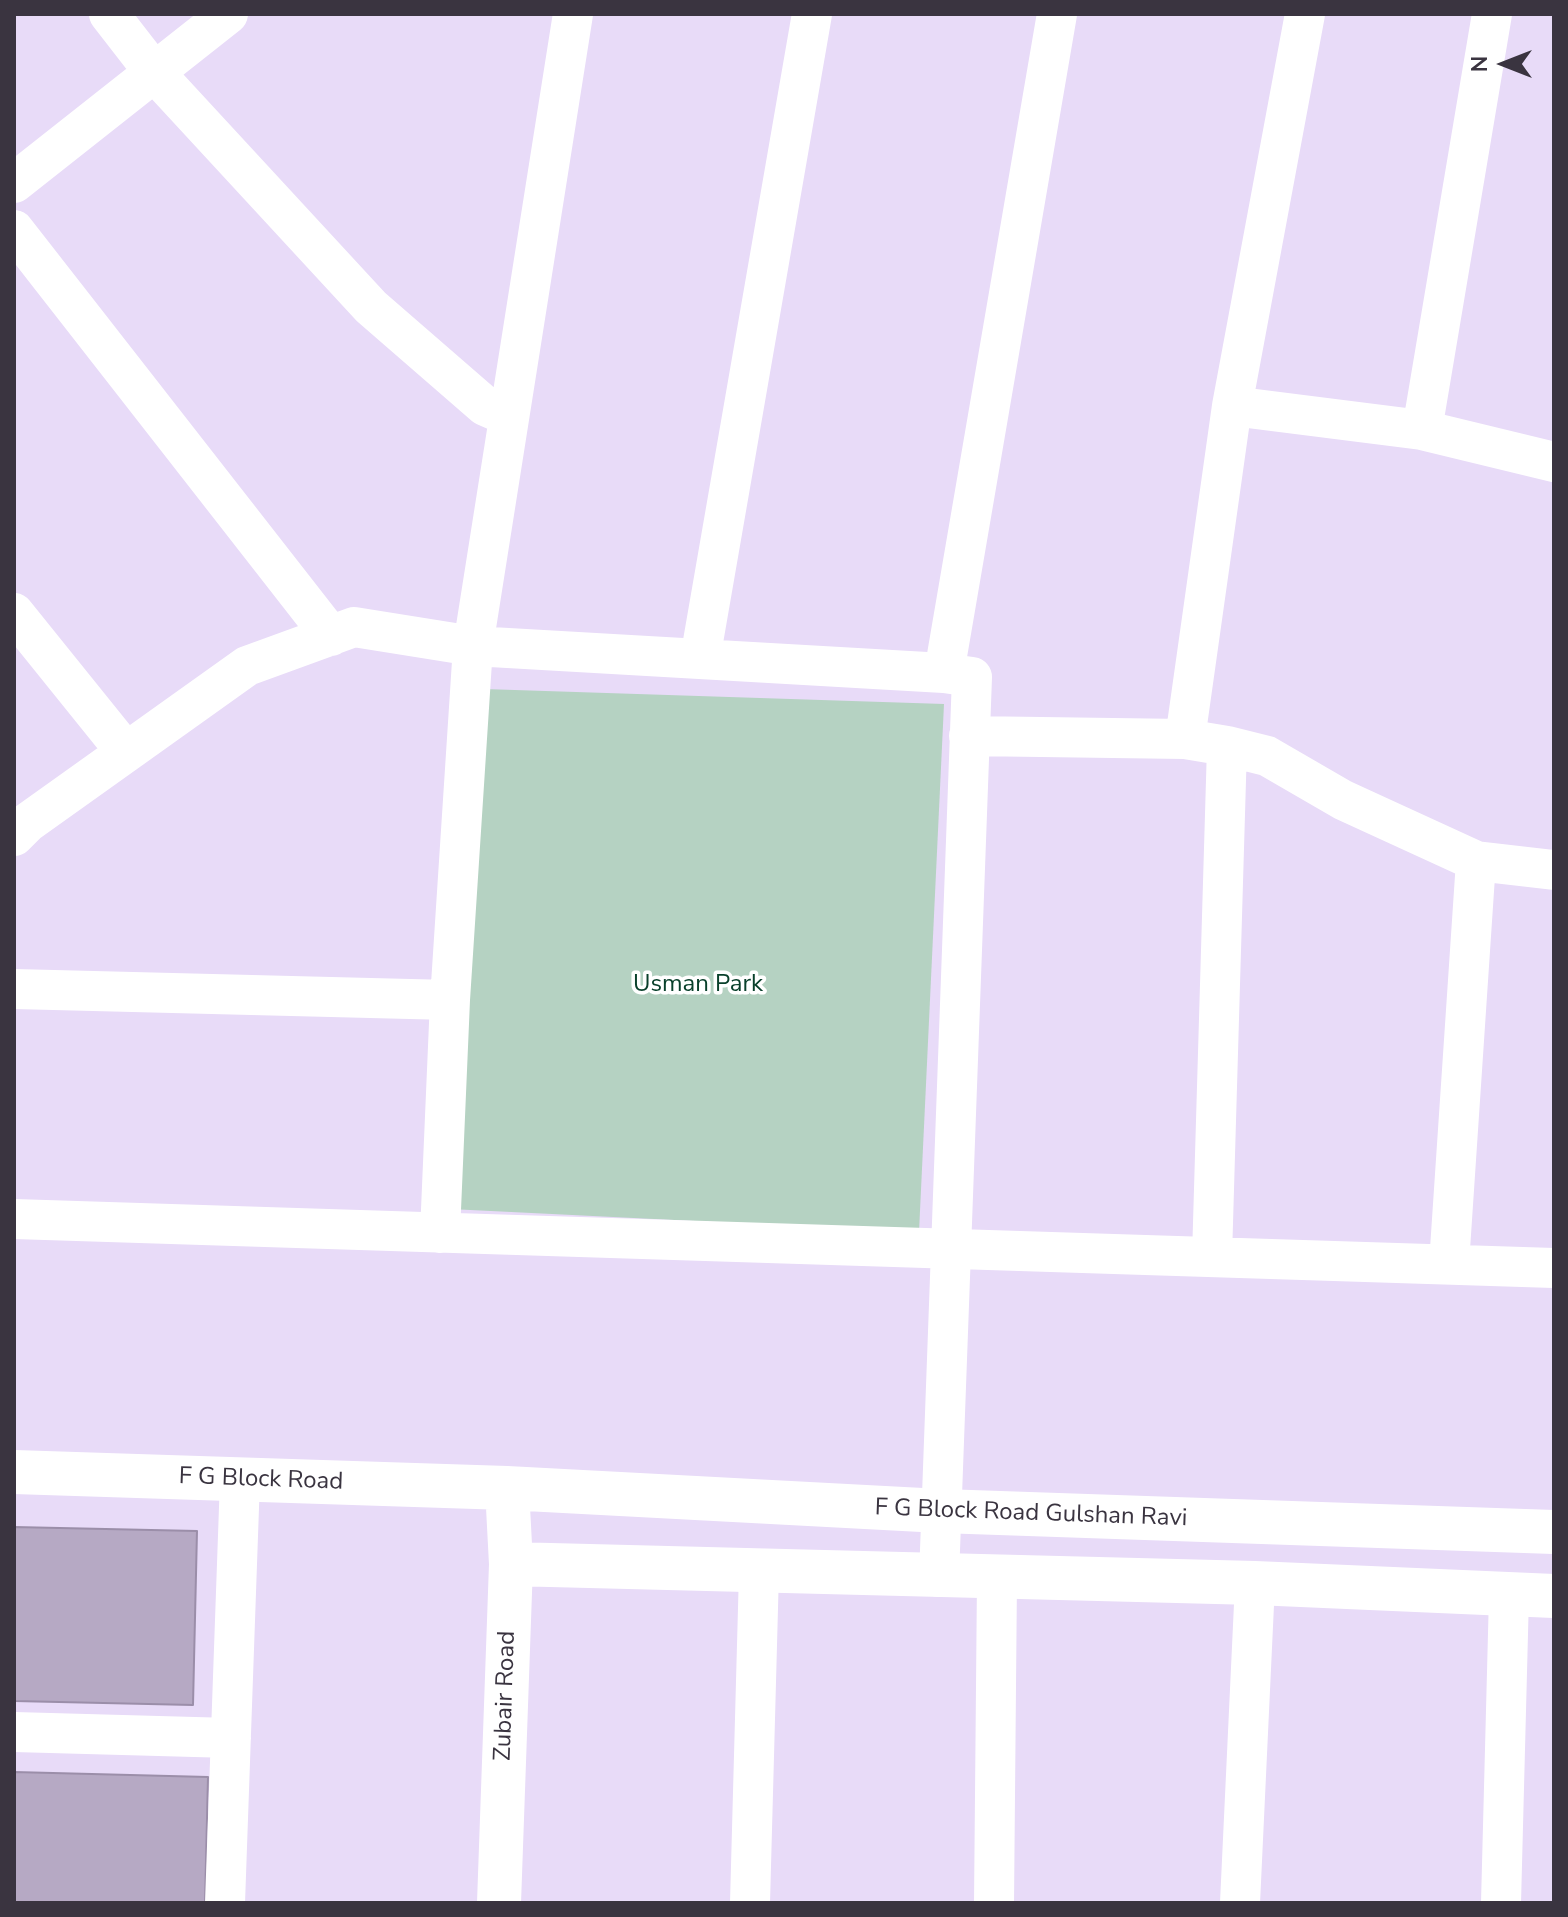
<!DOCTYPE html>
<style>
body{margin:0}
#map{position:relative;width:1568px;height:1917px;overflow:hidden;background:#e8dbf8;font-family:"Nunito Sans",sans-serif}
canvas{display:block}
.frame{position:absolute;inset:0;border:16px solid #3a3440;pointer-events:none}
.north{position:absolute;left:1464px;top:24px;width:80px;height:80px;-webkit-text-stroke:6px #fff;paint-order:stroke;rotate:270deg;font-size:22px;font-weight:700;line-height:32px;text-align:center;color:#3a3440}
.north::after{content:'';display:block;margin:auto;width:28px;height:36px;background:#3a3440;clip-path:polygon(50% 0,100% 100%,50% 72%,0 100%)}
</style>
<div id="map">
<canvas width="1568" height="1917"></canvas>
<div class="frame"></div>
<div class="north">N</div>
</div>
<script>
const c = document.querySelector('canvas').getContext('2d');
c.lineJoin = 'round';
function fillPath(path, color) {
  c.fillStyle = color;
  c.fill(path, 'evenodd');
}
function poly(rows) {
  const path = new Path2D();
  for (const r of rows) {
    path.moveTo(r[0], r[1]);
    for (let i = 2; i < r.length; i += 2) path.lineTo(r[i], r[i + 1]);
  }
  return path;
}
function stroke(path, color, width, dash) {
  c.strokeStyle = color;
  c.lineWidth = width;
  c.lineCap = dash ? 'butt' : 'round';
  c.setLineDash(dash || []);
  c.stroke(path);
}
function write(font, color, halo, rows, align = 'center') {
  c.font = font + ' "Nunito Sans",sans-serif';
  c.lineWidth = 7;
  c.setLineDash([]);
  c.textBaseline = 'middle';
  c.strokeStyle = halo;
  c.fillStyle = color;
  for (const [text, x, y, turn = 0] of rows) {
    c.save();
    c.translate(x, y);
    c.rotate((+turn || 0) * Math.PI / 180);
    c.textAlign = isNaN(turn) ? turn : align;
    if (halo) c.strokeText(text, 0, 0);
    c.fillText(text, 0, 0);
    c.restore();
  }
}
fillPath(poly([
 [484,689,944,704,919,1232,450,1209]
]), '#b5d2c2');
const building = poly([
 [14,1527,197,1531,193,1705,14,1701,14,1527],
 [14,1772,208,1777,205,1903,14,1903,14,1772]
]);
fillPath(building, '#b6a9c4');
stroke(building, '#9b8ea9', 2);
stroke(poly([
 [109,14,154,72,371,307,485,406,508,416],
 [14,183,228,14],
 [14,230,331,636],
 [1232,406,1422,430,1554,462],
 [1422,430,1492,14],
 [14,613,126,752],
 [700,659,812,14],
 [944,673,1057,14],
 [969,736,1185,739,1227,746,1267,756,1343,800,1476,861,1554,870],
 [1185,739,1232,406,1305,14],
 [14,836,27,823,247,666,354,627,473,646,944,673,972,677,939,1577],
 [14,989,450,1000],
 [14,1219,1554,1268],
 [440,1233,450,1000,473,646,573,14],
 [1212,1257,1227,746],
 [1449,1264,1476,861],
 [14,1732,231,1738],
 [225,1903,240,1479],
 [750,1903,759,1571],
 [994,1903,997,1578],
 [1240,1903,1255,1583],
 [1501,1903,1509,1595]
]), '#fff', 40);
stroke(poly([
 [14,1472,507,1488,941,1511,1554,1532],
 [511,1564,1255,1583,1554,1596],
 [499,1903,511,1564,507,1488]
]), '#fff', 44);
write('24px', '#09402b', '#fff', [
 ["Usman Park",698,985]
]);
write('24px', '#3a3440', '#fff', [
 ["F G Block Road",261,1480,2],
 ["F G Block Road Gulshan Ravi",1031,1514,2],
 ["Zubair Road",506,1696,-88]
]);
</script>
